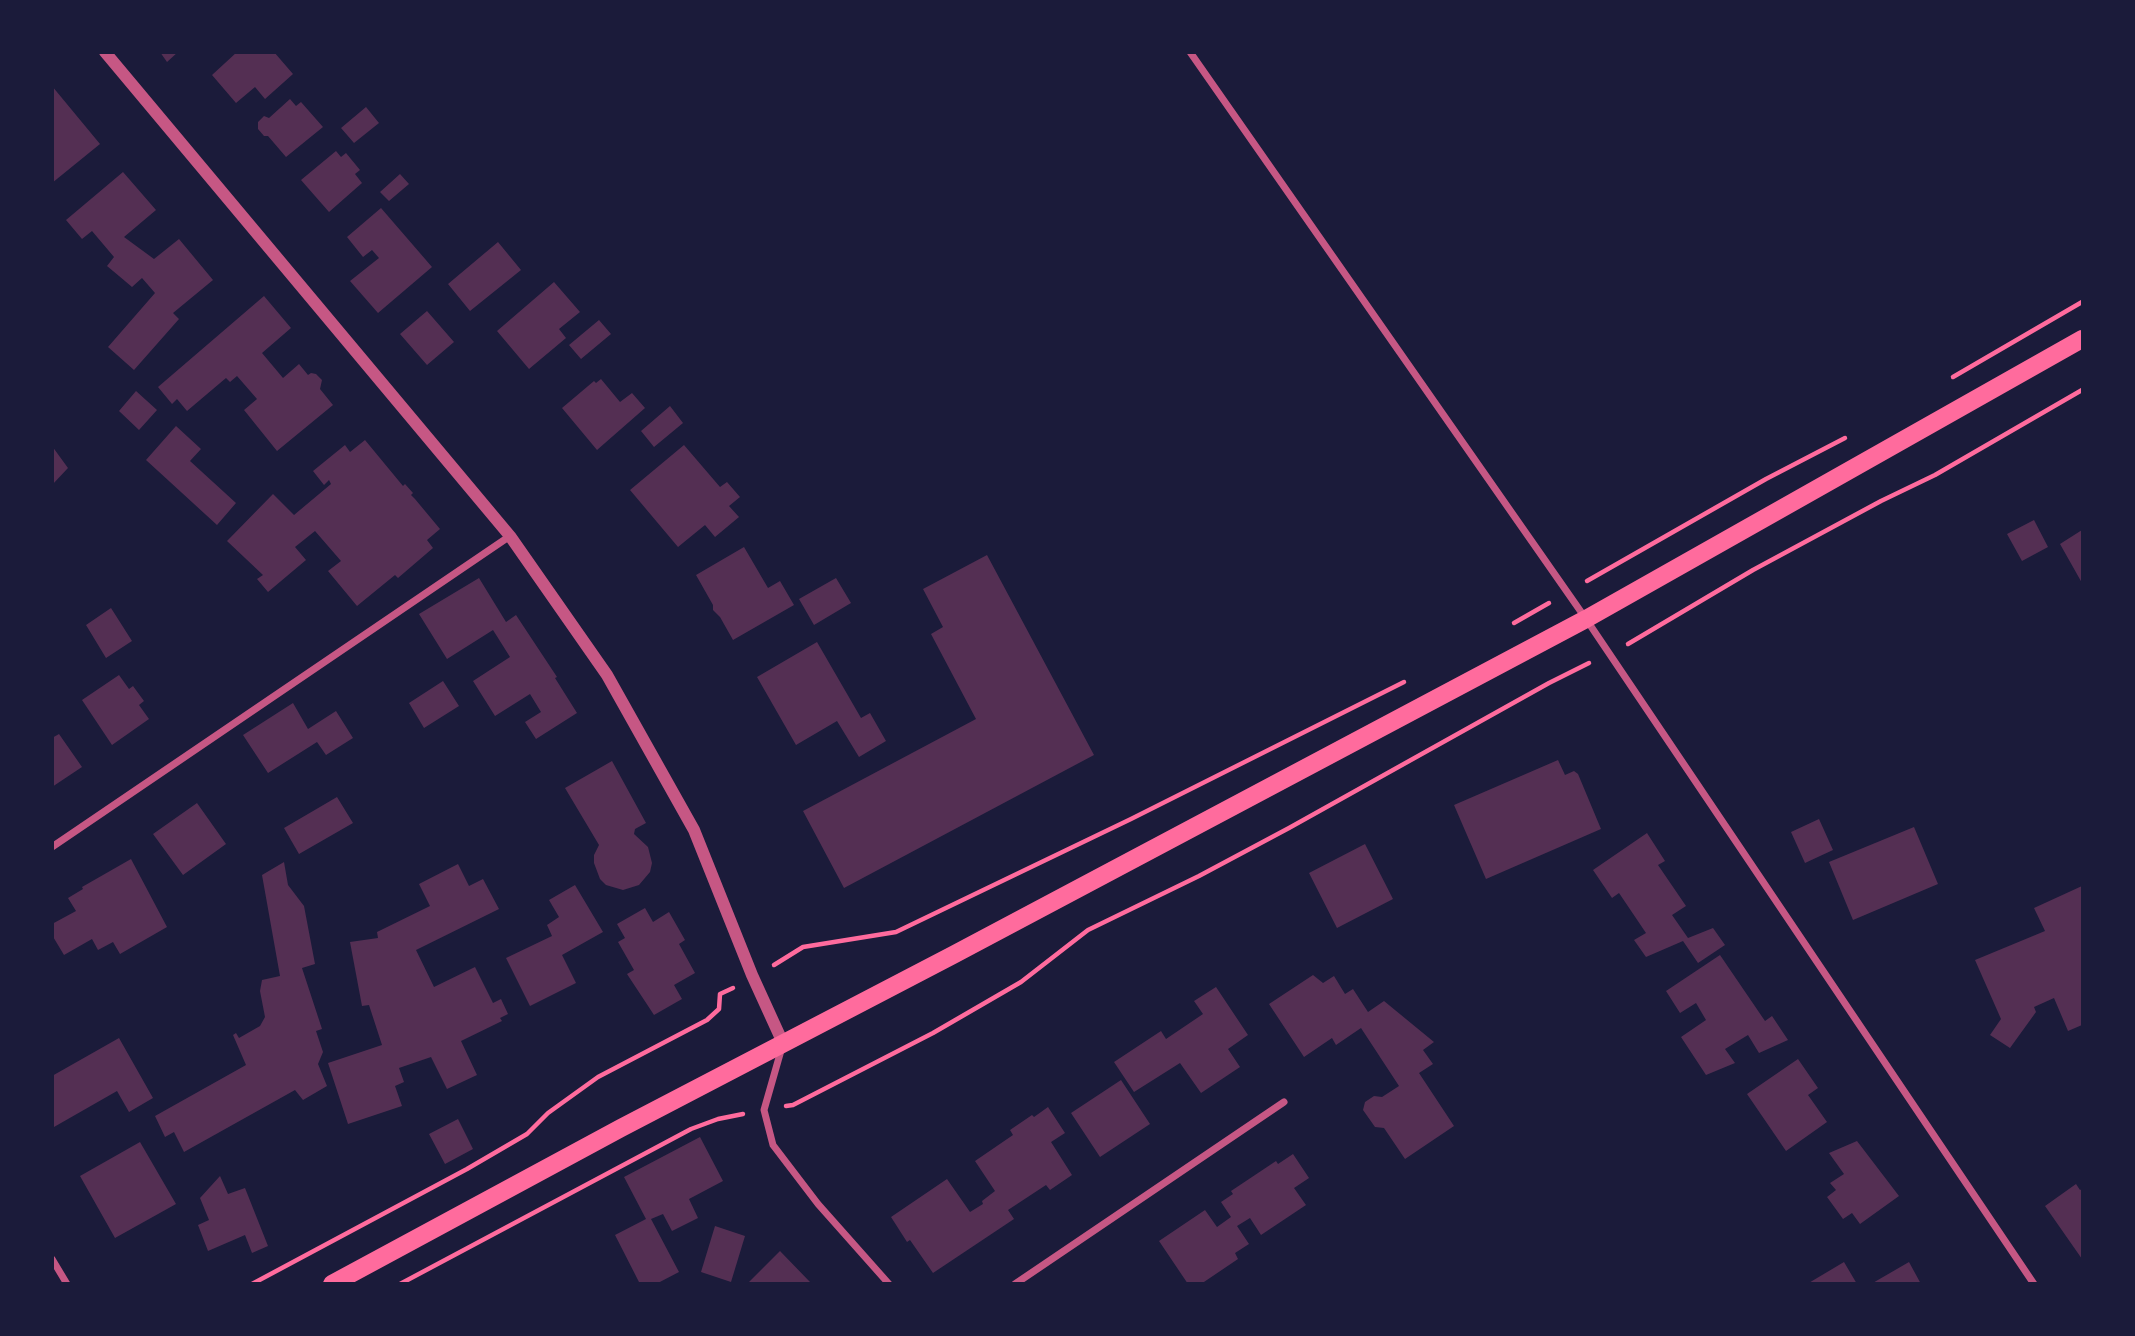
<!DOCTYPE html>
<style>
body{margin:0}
#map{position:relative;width:2135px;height:1336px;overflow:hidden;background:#1b1b3a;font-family:"Archivo Narrow",sans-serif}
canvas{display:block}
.frame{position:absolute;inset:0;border:54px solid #1b1b3a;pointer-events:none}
</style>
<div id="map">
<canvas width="2135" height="1336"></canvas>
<div class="frame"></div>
</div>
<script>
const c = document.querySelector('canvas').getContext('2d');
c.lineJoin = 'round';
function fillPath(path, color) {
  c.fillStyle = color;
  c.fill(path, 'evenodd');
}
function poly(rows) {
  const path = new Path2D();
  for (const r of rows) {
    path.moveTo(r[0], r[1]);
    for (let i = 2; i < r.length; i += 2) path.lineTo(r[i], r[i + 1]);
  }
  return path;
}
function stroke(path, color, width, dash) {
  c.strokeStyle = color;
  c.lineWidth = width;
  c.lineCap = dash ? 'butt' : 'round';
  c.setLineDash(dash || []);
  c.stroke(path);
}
fillPath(poly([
 [160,52,178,52,167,62],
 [237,52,274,52,293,74,265,99,255,87,236,103,212,75],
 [52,86,100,144,52,183],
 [290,99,296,106,301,102,323,127,286,157,268,136,264,136,258,129,258,122,264,116,269,118],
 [366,107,379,123,354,143,341,128],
 [336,151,341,157,346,153,360,170,355,174,362,183,329,212,301,180],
 [123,172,156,210,124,237,154,259,179,239,213,280,173,313,179,319,134,370,108,347,155,293,142,278,132,287,119,276,107,266,114,257,92,231,82,239,66,220],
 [400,174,409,184,389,201,380,192],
 [381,208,432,267,378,313,350,281,379,258,372,250,363,257,347,237],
 [498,242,521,270,470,311,448,284],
 [554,282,580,312,559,329,566,338,529,369,497,331],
 [264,296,291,328,262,353,283,378,299,364,308,375,311,373,316,374,322,380,320,389,333,405,277,451,244,410,257,399,237,376,230,382,226,378,187,411,177,399,172,404,158,387],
 [427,311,454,342,427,365,400,334],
 [599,320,611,334,581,359,569,345],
 [601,379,620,402,632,393,645,408,597,450,562,408,594,381,596,383],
 [136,391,157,410,139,430,119,411],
 [670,406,683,423,654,447,641,431],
 [176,426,201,449,190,461,236,503,217,525,146,460],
 [365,440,403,486,405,484,413,493,411,495,415,499,440,529,427,540,433,548,398,578,395,575,357,606,328,571,341,561,315,531,295,547,306,560,268,592,257,579,263,575,227,541,273,494,294,515,331,484,329,480,324,485,313,471,345,445,350,452],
 [684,445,720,487,727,482,740,497,729,506,739,517,715,537,705,525,678,547,630,490],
 [52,446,68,468,52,485],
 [2034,520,2048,547,2022,561,2007,534],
 [2082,530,2082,583,2060,544],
 [744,547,768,588,780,581,794,605,733,640,720,617,713,610,713,605,696,575],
 [987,555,1094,755,844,888,803,811,976,719,931,634,943,627,923,589],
 [479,578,506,622,516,615,557,677,555,678,577,713,536,739,525,722,541,712,530,694,495,716,473,681,510,657,493,630,447,659,419,614],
 [836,578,851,603,814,625,799,599],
 [111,608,132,641,106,658,86,625],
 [817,642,861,718,870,713,886,741,859,757,837,721,796,745,757,677],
 [119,675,129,689,133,686,144,701,139,705,149,719,112,745,82,700],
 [443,681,459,706,424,728,409,703],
 [293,703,308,729,336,711,353,738,326,755,317,742,268,773,243,735],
 [59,734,82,767,52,787,52,738],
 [1558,760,1565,775,1574,771,1578,774,1601,829,1486,879,1454,805],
 [612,761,646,823,635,829,634,834,648,847,652,863,650,872,639,885,623,890,606,885,600,879,594,863,594,855,599,845,565,788],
 [337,797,353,823,299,854,284,828],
 [197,803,226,844,183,875,153,834],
 [1819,819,1833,850,1805,863,1791,832],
 [1914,827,1938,884,1853,920,1829,862],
 [1647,833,1665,861,1658,865,1686,906,1672,915,1688,938,1713,928,1725,945,1698,963,1683,941,1646,957,1634,940,1646,933,1619,893,1612,898,1593,870],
 [1365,844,1393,899,1337,928,1309,873],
 [131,859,167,927,120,954,113,942,98,950,92,939,64,955,52,935,52,924,76,911,68,898,83,889,82,887],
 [284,862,288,885,304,906,315,964,302,968,322,1029,316,1031,323,1052,318,1064,327,1086,303,1100,295,1090,184,1152,174,1132,165,1137,155,1116,246,1065,233,1035,236,1033,239,1038,260,1026,265,1017,260,991,262,980,280,976,262,875],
 [458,864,469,886,483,879,499,909,416,950,434,987,475,967,493,1003,501,999,508,1014,500,1018,502,1021,461,1041,477,1075,447,1089,431,1057,399,1068,404,1082,395,1086,402,1106,348,1124,328,1063,382,1045,369,1005,362,1006,350,942,378,938,377,932,430,906,419,884],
 [575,885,603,932,562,955,576,983,530,1006,506,958,552,936,547,925,559,917,549,900],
 [2082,886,2082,1025,2068,1031,2054,998,2034,1007,2036,1012,2010,1048,1990,1035,2001,1019,1975,960,2045,931,2034,908],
 [645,908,653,922,669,912,685,940,679,944,695,973,674,985,682,999,654,1015,627,974,634,970,618,942,625,938,617,924],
 [1720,955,1765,1021,1772,1016,1788,1040,1759,1053,1748,1035,1725,1049,1735,1063,1706,1075,1681,1037,1706,1020,1696,1003,1680,1013,1666,991],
 [1313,975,1323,983,1334,976,1345,994,1353,989,1368,1012,1384,1001,1434,1042,1423,1050,1433,1064,1419,1073,1454,1126,1405,1159,1384,1128,1375,1127,1363,1110,1365,1102,1374,1096,1382,1097,1399,1086,1361,1028,1336,1045,1332,1038,1304,1057,1269,1004],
 [1216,987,1248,1035,1228,1049,1240,1067,1201,1093,1180,1063,1134,1092,1114,1062,1161,1031,1166,1039,1203,1014,1194,1001],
 [119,1038,153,1098,129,1112,117,1091,54,1127,52,1076],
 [1798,1059,1818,1088,1808,1095,1827,1122,1786,1151,1747,1094],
 [1121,1080,1150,1124,1100,1157,1071,1113],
 [1048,1107,1065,1133,1051,1142,1072,1175,1050,1190,1046,1185,1008,1210,1014,1219,933,1273,910,1240,907,1242,891,1217,947,1179,970,1212,983,1204,982,1201,995,1191,975,1161,1013,1135,1010,1130,1032,1115,1034,1117],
 [458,1119,473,1149,445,1164,429,1134],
 [700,1137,723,1181,689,1199,698,1218,672,1231,663,1214,651,1219,679,1272,656,1284,640,1284,615,1235,646,1219,624,1177],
 [1857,1141,1899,1196,1860,1224,1852,1213,1843,1219,1827,1197,1836,1190,1830,1183,1844,1174,1829,1153],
 [140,1142,176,1204,115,1238,80,1176],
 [1293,1154,1309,1178,1294,1188,1306,1205,1261,1235,1250,1218,1237,1226,1249,1244,1235,1253,1238,1259,1201,1284,1188,1284,1159,1241,1205,1210,1217,1227,1231,1217,1221,1202,1233,1194,1231,1191,1276,1161,1278,1164],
 [220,1176,228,1194,245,1188,268,1246,252,1253,245,1235,208,1251,198,1225,209,1220,200,1198],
 [2076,1184,2080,1190,2082,1189,2082,1259,2045,1206],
 [715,1226,745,1236,731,1282,701,1272],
 [780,1251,810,1282,808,1284,747,1284],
 [1844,1262,1857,1284,1807,1284],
 [1909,1262,1921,1284,1871,1284]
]), '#542f53');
stroke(poly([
 [1953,377,2082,302],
 [1587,581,1766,479,1845,438],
 [1514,623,1549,603],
 [1628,644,1753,570,1881,501,1935,475,2082,390],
 [774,965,803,947,896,932,1131,819,1404,682],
 [786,1106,793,1105,933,1033,1021,982,1088,930,1199,876,1289,828,1549,683,1589,663],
 [252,1284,467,1169,527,1134,548,1113,598,1077,707,1020,719,1009,720,994,733,988],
 [400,1284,691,1129,718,1119,743,1114]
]), '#ff6b9d', 4.5);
stroke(poly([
 [1190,52,1586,619,2034,1284],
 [52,847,510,536],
 [782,1047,764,1110,773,1145,818,1204,889,1284],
 [52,1259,67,1284],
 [1015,1284,1284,1102]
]), '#c65784', 7);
stroke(poly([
 [105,52,510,536,607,675,694,830,752,975,783,1043]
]), '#c65784', 12);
stroke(poly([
 [332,1284,621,1128,953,955,1586,619,2082,339]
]), '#ff6b9d', 18);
</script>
